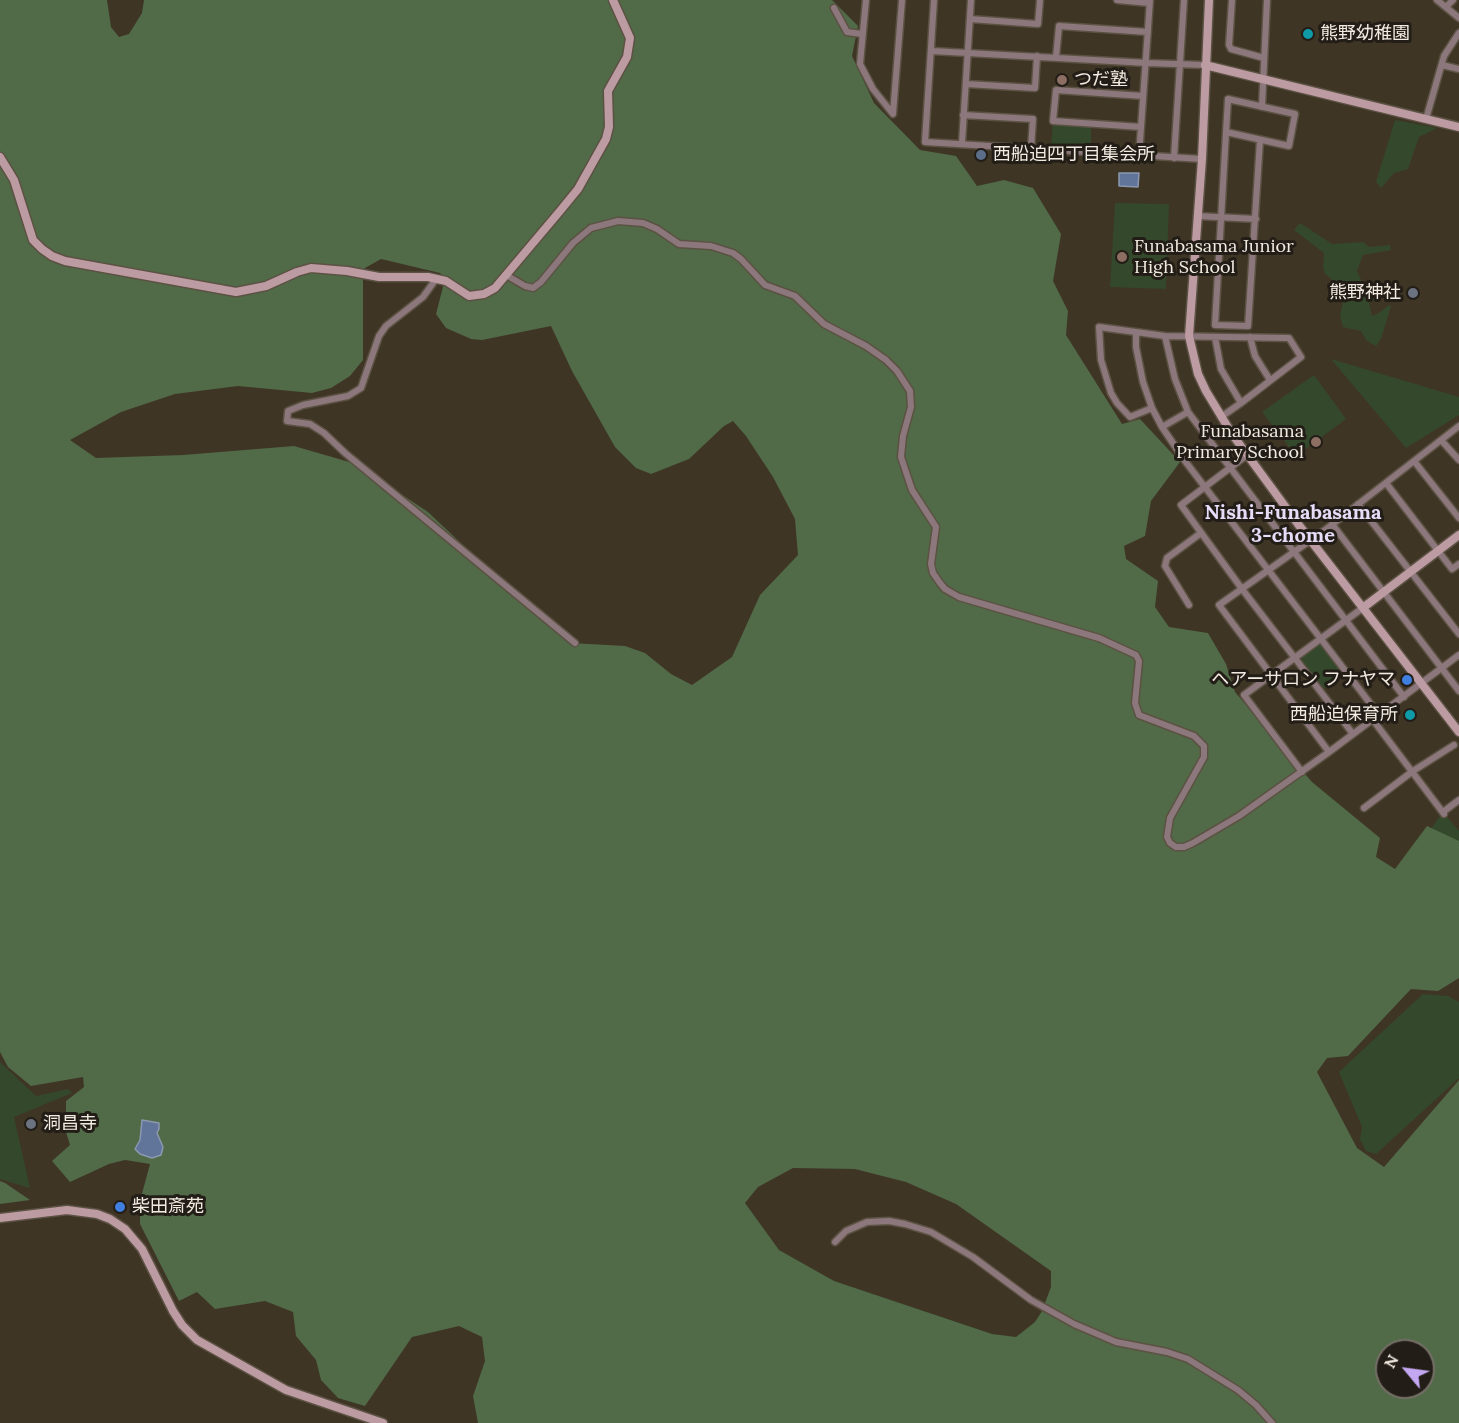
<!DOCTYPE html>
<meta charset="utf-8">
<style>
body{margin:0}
#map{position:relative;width:1459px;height:1423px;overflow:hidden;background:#3f3525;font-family:Lora,serif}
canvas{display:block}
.north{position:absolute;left:1375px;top:1339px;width:60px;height:60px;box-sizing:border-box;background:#221d16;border:2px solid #756f67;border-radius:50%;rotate:299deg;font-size:16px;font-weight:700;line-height:24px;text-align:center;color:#f2ebe1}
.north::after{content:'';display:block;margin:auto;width:21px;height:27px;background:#c4a7f1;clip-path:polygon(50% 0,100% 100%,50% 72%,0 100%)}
</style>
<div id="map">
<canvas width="1459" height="1423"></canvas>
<div class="north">N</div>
</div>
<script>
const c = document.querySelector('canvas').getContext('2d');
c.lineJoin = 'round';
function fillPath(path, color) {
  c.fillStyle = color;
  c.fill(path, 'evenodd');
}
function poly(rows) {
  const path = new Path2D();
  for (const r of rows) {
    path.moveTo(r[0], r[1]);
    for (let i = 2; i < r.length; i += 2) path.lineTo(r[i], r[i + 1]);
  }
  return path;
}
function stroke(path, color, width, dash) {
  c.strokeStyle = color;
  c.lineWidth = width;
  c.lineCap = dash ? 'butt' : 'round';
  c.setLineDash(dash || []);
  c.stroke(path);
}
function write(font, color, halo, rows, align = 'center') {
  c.font = font + ' Lora,"Noto Sans JP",serif';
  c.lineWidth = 6;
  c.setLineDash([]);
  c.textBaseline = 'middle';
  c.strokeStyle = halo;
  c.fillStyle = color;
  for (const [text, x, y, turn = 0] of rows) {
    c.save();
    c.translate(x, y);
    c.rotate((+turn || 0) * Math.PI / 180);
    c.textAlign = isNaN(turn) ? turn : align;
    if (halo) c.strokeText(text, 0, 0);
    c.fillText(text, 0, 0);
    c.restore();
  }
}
fillPath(poly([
 [1395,120,1437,128,1419,137,1408,169,1394,173,1381,188,1376,182],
 [1053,122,1091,125,1091,151,1051,148],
 [1115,203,1169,204,1166,289,1110,287],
 [1300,223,1332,244,1363,242,1369,247,1390,245,1391,250,1363,255,1357,271,1366,291,1378,292,1379,297,1369,303,1372,316,1379,313,1389,305,1391,306,1381,339,1376,346,1366,340,1361,331,1343,327,1340,315,1344,299,1344,293,1341,287,1325,274,1323,267,1324,253,1294,230],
 [1331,359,1459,397,1459,415,1406,448],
 [1314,375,1346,419,1296,456,1262,412],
 [1317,645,1322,645,1344,674,1324,689,1302,660,1303,656],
 [1443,812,1459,831,1459,877,1419,845],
 [1423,994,1448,996,1459,1002,1459,1078,1376,1154,1366,1151,1360,1139,1362,1127,1339,1072],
 [0,1062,36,1096,68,1089,72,1093,14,1117,30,1188,0,1179]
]), '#34492b');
fillPath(poly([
 [0,0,107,0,111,27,119,37,129,34,142,13,144,0,832,0,858,26,852,56,874,103,920,150,956,156,977,186,1004,180,1033,188,1061,234,1053,281,1068,311,1066,335,1122,424,1140,419,1180,462,1151,501,1145,536,1124,546,1126,559,1158,581,1155,607,1169,627,1208,633,1226,664,1235,692,1312,782,1380,838,1376,857,1395,869,1427,826,1459,841,1459,978,1438,991,1411,989,1348,1056,1327,1058,1317,1072,1357,1148,1384,1167,1459,1080,1459,1423,478,1423,473,1396,485,1361,482,1337,459,1326,412,1337,365,1406,338,1398,321,1380,316,1360,296,1336,293,1312,265,1301,215,1309,197,1292,179,1301,140,1224,140,1201,150,1164,125,1160,109,1164,70,1182,52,1161,70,1145,66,1132,66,1101,84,1087,83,1077,31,1086,8,1067,0,1052],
 [381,259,440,273,445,279,436,314,446,328,471,339,482,340,551,326,572,371,615,447,636,468,651,474,689,459,724,426,733,421,746,436,773,477,795,519,798,555,760,595,732,657,692,685,671,674,645,653,625,646,571,643,553,630,428,512,356,464,294,446,183,455,96,458,70,440,121,412,175,394,238,386,312,393,331,388,350,376,363,360,363,278,365,268],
 [793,1168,855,1169,906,1182,956,1204,1051,1271,1051,1287,1042,1311,1035,1322,1016,1337,992,1334,834,1281,779,1250,745,1203,758,1187],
 [1387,1351,1423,1351,1423,1387,1387,1387],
 [0,1181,5,1183,30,1200,0,1204]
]), '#516a47');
const water = poly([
 [1119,173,1139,173,1138,187,1119,186,1119,173],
 [142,1120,159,1123,159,1129,157,1133,163,1147,161,1155,152,1158,140,1154,135,1149,140,1140,142,1120]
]);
fillPath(water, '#607599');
stroke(water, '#8c98af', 1.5);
const street = poly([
 [866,0,860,64,873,89,893,114,902,0],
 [934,0,925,142,1202,159],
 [1117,0,1149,3],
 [1232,0,1229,45,1231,49,1264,58],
 [1437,0,1459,18],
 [1446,7,1453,0],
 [834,8,847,32,862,34],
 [970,19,1038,24,1040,0],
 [932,51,1147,63,1205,65],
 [1056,57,1059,26,1148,32],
 [1442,65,1459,69],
 [966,84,1035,88,1037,56],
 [1228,99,1295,114,1289,146,1226,132,1228,99],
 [1262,107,1267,0],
 [963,115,1033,119,1031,148],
 [1426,119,1444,56,1459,33],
 [1141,127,1053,121,1056,90,1143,96],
 [1226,132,1215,325,1248,326,1260,140],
 [962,143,971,0],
 [1139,156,1150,0],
 [1174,158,1184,0],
 [1197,216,1256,219],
 [506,275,525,286,533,288,541,282,573,243,591,228,618,221,643,223,657,229,679,244,711,246,733,253,741,259,765,285,795,296,824,324,866,346,886,360,897,371,910,391,911,407,903,436,901,457,912,490,936,527,931,564,933,573,940,583,945,589,959,597,1099,638,1136,655,1139,661,1135,703,1139,715,1194,736,1204,746,1204,757,1170,818,1167,837,1170,843,1176,847,1184,847,1193,843,1239,816,1329,752,1459,655],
 [436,279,423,297,386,326,379,336,361,388,348,396,303,405,288,411,287,421,310,424,324,433,345,453,575,643],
 [1136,332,1136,347,1143,382,1152,408,1162,427,1185,461,1379,715],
 [1165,336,1175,379,1188,412,1404,697],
 [1215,337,1221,369,1241,403],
 [1250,337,1255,356,1270,380],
 [1152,408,1130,417,1117,403,1111,393,1101,360,1099,327,1165,336,1289,338,1301,357,1241,403,1221,417],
 [1162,427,1188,412],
 [1441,440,1459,460],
 [1247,455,1181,505,1242,589,1353,734],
 [1414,461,1459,518],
 [1386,483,1452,569,1459,564],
 [1358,504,1459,634],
 [1332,524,1459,691],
 [1189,605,1165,566,1167,558,1201,533],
 [1373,720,1444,814],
 [1329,752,1219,605,1325,530,1459,426],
 [1302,772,1244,695,1364,607],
 [1364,808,1413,771,1454,745],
 [1443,812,1459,800],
 [835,1242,846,1231,867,1222,889,1221,905,1224,931,1232,973,1257,1031,1300,1074,1324,1116,1342,1167,1352,1188,1359,1238,1390,1256,1405,1272,1423]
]);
const secondary = poly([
 [1209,0,1202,159,1189,336,1198,374,1206,391,1232,434,1298,524,1459,732],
 [1205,65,1459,127],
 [0,157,14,180,33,240,42,249,52,256,65,261,236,292,266,286,297,272,311,268,347,271,379,277,428,277,446,281,469,296,484,294,495,288,560,211,578,189,606,139,609,127,608,91,627,57,630,38,613,0],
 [1364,607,1459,535],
 [0,1218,67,1210,97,1214,110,1219,125,1229,142,1249,173,1311,182,1325,197,1340,286,1390,383,1423]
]);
stroke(street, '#5c5243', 9);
stroke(secondary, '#5c5243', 11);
stroke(street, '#8c777c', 6);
stroke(secondary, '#bd9ba3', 8);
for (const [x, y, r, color] of [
 [1308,34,6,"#0f9aa8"],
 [1062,80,6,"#8d6e63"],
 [981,155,6,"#5c6f8a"],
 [1122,257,6,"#8d6e63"],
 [1413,293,6,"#6b7280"],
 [1316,442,6,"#8d6e63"],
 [1407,680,6,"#3f7fe0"],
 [1410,715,6,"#0f9aa8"],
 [31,1124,6,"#6b7280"],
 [120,1207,6,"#3f7fe0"]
]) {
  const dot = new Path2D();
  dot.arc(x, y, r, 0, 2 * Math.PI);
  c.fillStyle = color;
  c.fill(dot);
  stroke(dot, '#221d16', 2);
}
write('18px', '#f2ebe1', '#221d16', [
 ["熊野幼稚園",1320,34],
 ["つだ塾",1074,80],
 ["西船迫四丁目集会所",993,155],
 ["Funabasama Junior",1134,247],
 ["High School",1134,268],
 ["熊野神社",1401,293,"right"],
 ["Funabasama",1304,432,"right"],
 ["Primary School",1304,453,"right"],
 ["ヘアーサロン フナヤマ",1395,680,"right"],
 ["西船迫保育所",1398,715,"right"],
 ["洞昌寺",43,1124],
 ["柴田斎苑",132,1207]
], 'left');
write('bold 20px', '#e7ddf9', '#221d16', [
 ["Nishi-Funabasama",1293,513],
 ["3-chome",1293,536]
]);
</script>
